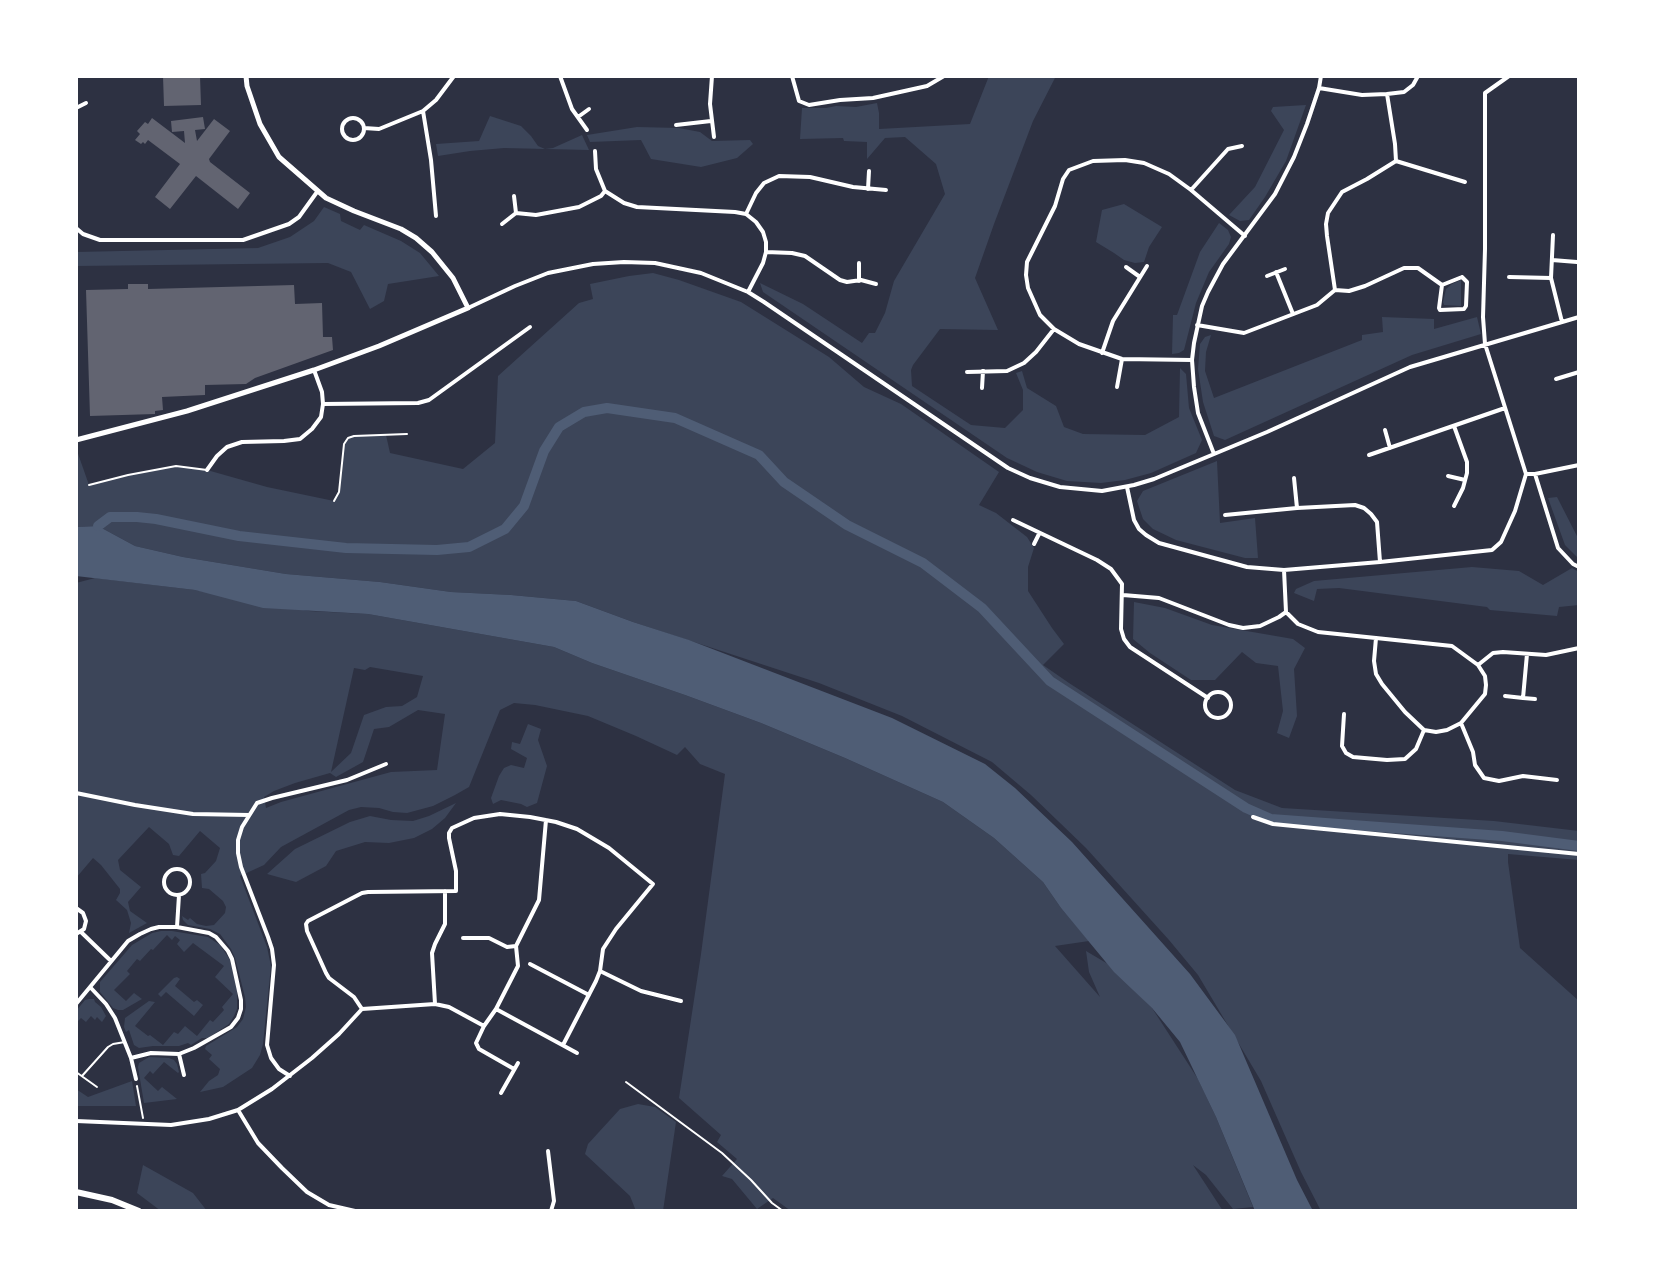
<!DOCTYPE html>
<style>
body{margin:0}
#map{position:relative;width:1655px;height:1287px;overflow:hidden;background:#2d3142;font-family:Spectral,serif}
canvas{display:block}
.frame{position:absolute;inset:0;border:78px solid #fff;pointer-events:none}
</style>
<div id="map">
<canvas width="1655" height="1287"></canvas>
<div class="frame"></div>
</div>
<script>
const c = document.querySelector('canvas').getContext('2d');
c.lineJoin = 'round';
function fillPath(path, color) {
  c.fillStyle = color;
  c.fill(path, 'evenodd');
}
function poly(rows) {
  const path = new Path2D();
  for (const r of rows) {
    if (r.length === 3) {
      path.moveTo(r[0] + r[2], r[1]);
      path.arc(r[0], r[1], r[2], 0, 2 * Math.PI);
      continue;
    }
    path.moveTo(r[0], r[1]);
    for (let i = 2; i < r.length; i += 2) path.lineTo(r[i], r[i + 1]);
  }
  return path;
}
function stroke(path, color, width, dash) {
  c.strokeStyle = color;
  c.lineWidth = width;
  c.lineCap = dash ? 'butt' : 'round';
  c.setLineDash(dash || []);
  c.stroke(path);
}
fillPath(poly([
 [989,76,1056,76,1033,121,994,224,975,278,998,330,940,329,913,365,911,370,912,386,971,425,1005,428,1023,410,1023,390,1016,373,1022,371,1027,388,1056,406,1064,427,1083,434,1145,435,1179,417,1180,368,1186,374,1189,408,1202,440,1196,453,1151,473,1125,480,1101,483,1067,481,1037,472,1007,458,763,292,760,283,803,304,862,343,869,333,875,333,885,313,894,281,945,194,936,164,905,137,885,138,867,159,867,142,844,141,843,138,800,139,802,108,826,108,836,106,856,107,877,103,879,113,879,129,970,124],
 [1306,105,1286,161,1265,197,1249,220,1240,221,1229,215,1255,187,1284,130,1271,111,1273,107],
 [490,116,521,126,531,136,538,146,545,149,553,148,582,135,589,150,504,148,470,151,438,156,436,144,479,141],
 [637,127,679,128,700,132,712,141,750,140,753,144,737,158,701,167,651,159,641,140,590,142,587,135],
 [1124,204,1162,227,1149,247,1144,262,1135,263,1124,260,1114,253,1096,242,1102,210],
 [324,207,340,214,341,221,360,230,364,225,401,241,420,253,439,276,388,284,384,301,370,309,351,272,328,263,76,266,76,252,258,248,290,237,314,221],
 [1219,223,1228,230,1231,237,1229,244,1209,272,1196,303,1184,350,1179,353,1172,354,1173,315,1177,315,1200,252],
 [653,273,679,280,741,302,829,357,864,387,901,404,999,472,979,505,996,513,1027,537,1034,548,1028,567,1028,591,1052,628,1064,644,1043,665,1069,683,1235,790,1282,808,1494,821,1579,831,1579,860,1508,854,1508,862,1520,948,1579,1001,1579,1211,1321,1211,1301,1172,1261,1081,1198,975,1169,940,1086,848,1031,795,992,762,902,716,819,683,633,622,576,601,511,595,451,592,380,582,286,574,183,557,135,546,98,526,76,527,76,448,89,485,128,475,176,466,207,470,267,487,334,501,339,492,344,444,348,438,354,436,386,435,390,453,463,469,495,443,498,376,579,303,593,299,590,284,629,276],
 [1461,280,1461,306,1444,305,1443,302,1446,289,1452,284],
 [1382,317,1434,319,1434,329,1477,317,1481,334,1412,355,1225,440,1214,436,1203,402,1198,369,1200,344,1205,337,1211,335,1206,352,1205,371,1214,398,1362,340,1362,335,1383,332],
 [1217,461,1220,523,1255,518,1258,558,1245,558,1176,540,1153,529,1143,519,1137,501,1143,491],
 [1557,497,1579,540,1579,559,1565,545,1548,498],
 [1472,567,1519,571,1543,585,1572,568,1579,572,1579,605,1559,607,1557,616,1490,610,1487,607,1339,588,1317,589,1314,601,1294,593,1296,589,1314,581],
 [95,578,195,590,309,611,368,614,554,647,592,663,685,695,761,723,845,758,943,802,994,838,1043,882,1061,908,1089,941,1055,946,1100,997,1089,972,1086,951,1108,964,1152,1008,1198,1079,1216,1117,1253,1207,1233,1209,1206,1175,1193,1165,1223,1211,791,1211,773,1198,757,1209,732,1179,722,1176,737,1159,717,1142,721,1135,679,1098,701,954,725,774,700,764,685,747,677,755,636,736,588,716,535,705,514,703,500,710,469,787,455,795,433,806,407,813,393,812,379,808,361,807,349,810,281,847,264,865,240,876,267,947,271,966,263,1044,260,1055,252,1068,223,1087,200,1092,209,1081,218,1075,220,1069,209,1059,212,1055,205,1049,206,1046,237,1027,243,1019,246,1007,245,997,235,958,231,949,220,934,210,929,188,925,183,920,182,916,188,920,190,918,197,924,206,926,214,925,225,913,226,907,223,901,209,889,202,888,201,874,205,873,216,861,220,848,200,831,179,856,173,855,169,844,149,827,118,860,120,870,141,887,128,902,130,911,147,923,129,933,131,923,127,910,116,900,120,893,120,889,101,865,93,858,76,878,76,583],
 [370,667,423,676,417,697,402,706,386,707,364,715,351,753,331,772,354,668,365,670],
 [418,710,445,714,437,770,391,772,281,802,266,808,264,797,274,791,295,783,330,773,336,777,363,762,374,729,389,727],
 [1134,602,1165,608,1212,625,1293,639,1305,648,1294,669,1297,716,1289,738,1277,733,1283,711,1278,666,1256,663,1242,652,1215,680,1191,680,1150,653,1133,639],
 [528,724,541,729,538,740,547,766,537,803,527,807,521,804,501,800,493,804,491,798,499,776,504,768,511,765,524,768,527,758,511,749,512,742,520,744],
 [456,803,445,818,432,829,414,838,389,843,365,842,336,851,326,866,296,882,267,874,295,849,350,822,370,816,391,820,413,821,429,816],
 [161,931,172,931,208,937,220,945,230,960,237,990,237,1009,234,1016,229,1024,208,1038,202,1038,191,1045,188,1043,179,1046,153,1046,139,1048,134,1045,129,1030,126,1032,124,1027,125,1018,149,1001,155,1002,135,1026,148,1036,150,1035,163,1045,174,1032,178,1034,185,1026,197,1036,210,1020,213,1022,224,1010,222,1007,233,994,215,977,224,966,193,943,184,952,177,944,180,940,175,936,172,940,167,935,153,950,151,949,140,961,137,959,127,971,130,974,114,990,126,1001,134,993,142,999,123,1010,118,1010,113,1008,100,992,100,982,132,945,152,933],
 [177,977,180,979,175,986,194,1002,197,1000,203,1005,194,1016,166,992,161,997,158,994,174,978],
 [89,999,94,999,95,1002,101,1007,106,1016,102,1022,97,1017,95,1020,91,1016,86,1022,81,1018,76,1023,76,1011,85,1000],
 [149,1057,169,1058,174,1060,177,1064,179,1072,178,1073,164,1062,153,1074,150,1071,144,1078,158,1091,162,1087,177,1099,144,1103,138,1067,139,1063],
 [132,1081,136,1106,76,1106,76,1089,88,1097],
 [638,1104,655,1107,676,1122,663,1211,636,1211,630,1196,585,1154,588,1144,620,1109],
 [143,1165,193,1193,207,1211,161,1211,137,1193]
]), '#3c4559');
fillPath(poly([
 [98,526,135,546,183,557,286,574,380,582,451,592,511,595,576,601,633,622,689,640,892,718,985,764,1015,788,1072,842,1190,974,1235,1035,1297,1180,1313,1211,1255,1211,1216,1117,1180,1042,1152,1008,1114,972,1061,908,1043,882,994,838,943,802,845,758,761,723,685,695,592,663,554,647,368,614,263,608,195,590,76,576,76,527]
]), '#4f5d75');
stroke(poly([
 [98,526,110,517,137,517,156,519,239,536,346,548,437,550,469,547,505,529,524,506,544,451,559,427,584,412,607,408,675,418,759,455,784,482,847,525,923,563,982,608,1050,681,1246,808,1271,819,1502,836,1579,846]
]), '#4f5d75', 10);
fillPath(poly([
 [163,76,200,76,201,105,164,106],
 [203,117,205,129,195,130,197,141,214,119,230,131,209,159,210,162,250,193,238,209,196,176,170,209,155,197,180,164,148,140,145,144,143,142,141,144,135,140,140,134,137,131,145,122,148,124,152,118,185,143,184,131,172,132,171,121],
 [128,284,148,284,148,289,294,285,295,304,322,303,323,337,332,337,333,350,255,378,246,384,205,385,205,395,162,397,163,410,155,411,155,414,90,416,86,290,128,289]
]), '#626471');
stroke(poly([
 [137,1086,143,1118]
]), '#fff', 2);
stroke(poly([
 [89,485,128,475,176,466,207,470],
 [334,501,339,492,344,444,348,438,354,436,407,434],
 [76,1072,97,1087],
 [82,1076,108,1047,113,1044,125,1042],
 [626,1082,722,1153,751,1180,772,1203,783,1211]
]), '#fff', 2);
stroke(poly([
 [560,76,572,109,587,130],
 [712,76,710,104,714,137],
 [792,76,799,101,809,105,840,100,873,98,927,86,944,76],
 [1319,88,1362,95,1387,94,1404,92,1413,85,1418,76],
 [76,108,86,103],
 [423,111,431,160,436,216],
 [578,117,589,109],
 [353,129,11],
 [676,125,711,121],
 [364,128,379,129,423,111,436,100,454,76],
 [595,151,596,169,605,191,624,203,637,207,735,212,746,214,756,222,763,232,766,242,766,252,763,263,748,292],
 [1396,161,1465,182],
 [868,189,869,171],
 [1191,190,1228,149,1242,146],
 [514,196,516,213],
 [746,214,756,193,764,183,779,176,810,177,853,187,886,190],
 [502,224,516,213,536,215,579,207,601,196,605,191],
 [76,228,83,234,100,240,243,240,289,224,299,217,317,192],
 [1553,235,1551,278,1562,322],
 [766,252,792,253,805,256,840,280,847,282,861,280,876,284],
 [1552,260,1577,262],
 [859,263,859,281],
 [1126,267,1140,277],
 [1276,272,1293,314],
 [1267,276,1285,269],
 [1462,277,1467,282,1466,306,1464,309,1440,310,1439,308,1442,285,1462,277],
 [1509,277,1551,278],
 [1335,290,1327,236,1326,224,1328,213,1342,192,1367,179,1396,161,1395,144,1387,94],
 [468,308,515,286,548,273,593,264,624,262,655,263,701,273,748,292,764,302,1008,468,1030,478,1060,487,1102,491,1134,485,1154,479,1267,432,1410,367,1579,317],
 [1197,325,1244,333,1317,305,1335,290,1349,291,1365,286,1404,268,1418,268,1442,285],
 [1102,353,1113,321,1147,266],
 [1192,360,1122,359,1079,344,1054,329,1040,315,1028,288,1026,275,1027,262,1055,206,1063,179,1069,170,1093,161,1125,160,1144,163,1169,174,1191,190,1245,236],
 [967,372,1007,371,1024,363,1036,352,1054,329],
 [1556,379,1579,372],
 [1117,387,1122,359],
 [982,388,983,371],
 [323,404,418,403,429,400,530,327],
 [1385,430,1390,448],
 [1214,454,1198,413,1194,387,1192,360,1194,343,1202,306,1208,292,1223,264,1275,194,1294,157,1307,124,1319,88,1321,76],
 [1369,455,1505,408],
 [207,470,217,456,227,447,242,442,284,441,300,439,312,429,321,417,323,404,322,392,314,370],
 [1526,474,1535,474,1579,465],
 [1535,474,1558,548,1573,564,1579,567],
 [1448,476,1465,480],
 [1294,478,1297,508],
 [1127,487,1134,520,1139,529,1146,535,1159,543,1247,567,1284,570,1380,562,1492,550,1501,542,1515,511,1526,474,1485,344,1483,317,1485,249,1485,93,1509,76],
 [1454,506,1463,488,1467,473,1467,462,1454,426],
 [1225,515,1297,508,1355,505,1364,508,1371,514,1377,522,1380,562],
 [1013,520,1097,560,1111,569,1122,584,1121,629,1124,639,1130,647,1208,698],
 [1034,544,1039,534],
 [1284,570,1286,612],
 [1123,595,1159,598,1229,625,1243,628,1260,626,1279,617,1286,612],
 [1286,612,1298,624,1318,632,1376,638,1452,646,1478,665,1485,676,1486,685,1485,694,1461,723,1447,730,1436,732,1424,730,1405,712,1382,684,1376,674,1374,661,1376,638],
 [1478,665,1493,653,1503,652,1546,655,1579,648],
 [1218,705,13],
 [1505,696,1523,698,1527,654],
 [1523,698,1535,699],
 [1344,714,1342,746,1346,753,1353,757,1387,760,1405,759,1416,749,1424,730],
 [1461,723,1473,752,1475,765,1484,778,1499,781,1523,776,1557,780],
 [76,793,135,805,193,814,249,815],
 [1253,817,1273,824,1579,854],
 [177,882,13],
 [76,908,83,913,86,921,84,929,76,934],
 [177,927,179,895],
 [81,932,111,961],
 [463,938,489,938,507,947,516,946],
 [530,964,589,995],
 [600,971,641,991,681,1001],
 [90,987,106,1004,115,1018,131,1058,136,1079],
 [76,1004,128,941,140,934,151,929,159,927,177,927,209,933,216,937,228,951,232,959,241,1000,241,1009,238,1018,231,1027,194,1048,179,1054,151,1053,131,1058],
 [435,1004,432,953,435,944,445,924,445,891],
 [362,1009,354,997,329,978,326,973,307,931,306,924,308,921,362,893,368,892,456,891,456,871,449,838,449,833,452,828,474,818,500,814,530,817,556,822,577,829,609,848,653,884,616,929,603,949,600,971,596,981,563,1045],
 [496,1009,577,1053],
 [179,1054,184,1075],
 [514,1069,479,1049,476,1043,484,1026,496,1009,518,966,516,946,539,900,546,820],
 [290,1076,279,1069,271,1058,267,1045,274,965,272,949,268,937,241,867,238,853,238,840,242,827,257,803,272,798,347,780,386,764],
 [501,1093,518,1063],
 [238,1110,258,1143,282,1168,307,1192,329,1205,355,1211],
 [76,1121,171,1125,209,1119,238,1110,272,1089,312,1058,339,1034,362,1009,435,1004,449,1007,484,1026],
 [548,1151,554,1201,551,1211]
]), '#fff', 4);
stroke(poly([
 [76,440,187,411,314,370,379,346,468,308,453,278,432,252,416,238,401,229,354,211,326,198,279,157,260,124,247,86,246,76]
]), '#fff', 5);
stroke(poly([
 [76,1192,112,1200,139,1211]
]), '#fff', 6);
</script>
